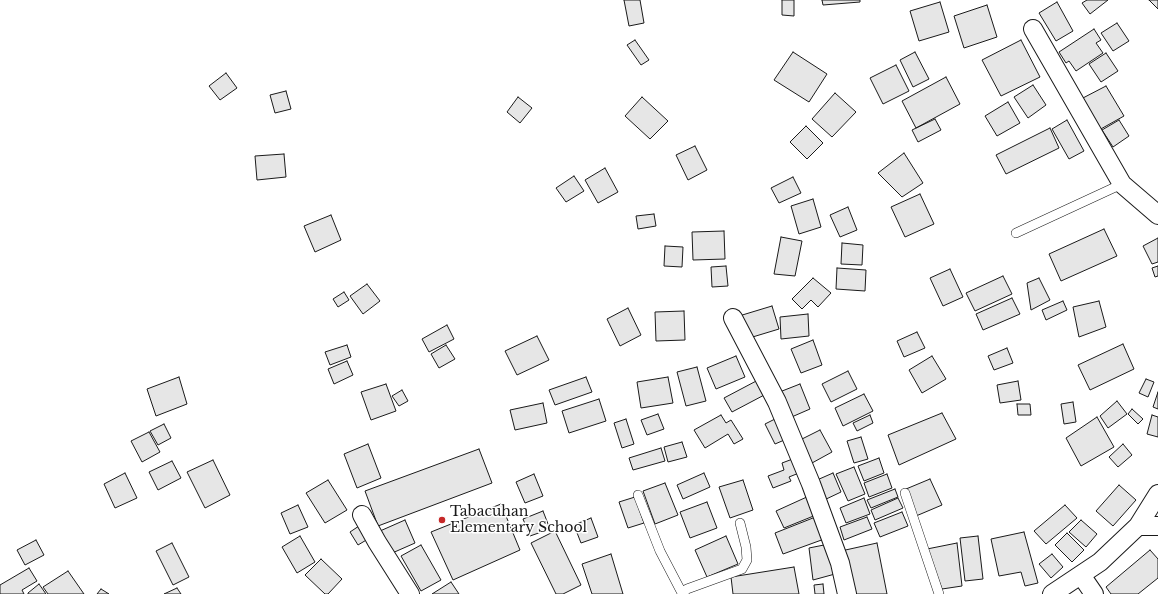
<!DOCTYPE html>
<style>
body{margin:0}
canvas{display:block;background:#fff}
</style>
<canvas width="1158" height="594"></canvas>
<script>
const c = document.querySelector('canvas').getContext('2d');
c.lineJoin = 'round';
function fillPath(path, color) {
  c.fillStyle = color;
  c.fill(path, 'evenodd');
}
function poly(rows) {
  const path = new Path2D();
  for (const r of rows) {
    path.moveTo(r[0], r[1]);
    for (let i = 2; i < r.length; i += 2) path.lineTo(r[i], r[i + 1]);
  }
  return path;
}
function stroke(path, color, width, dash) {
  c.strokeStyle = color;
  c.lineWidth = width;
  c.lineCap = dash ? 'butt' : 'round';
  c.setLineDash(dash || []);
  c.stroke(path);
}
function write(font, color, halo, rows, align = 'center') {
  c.font = font + ' "Libre Baskerville",serif';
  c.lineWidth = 3;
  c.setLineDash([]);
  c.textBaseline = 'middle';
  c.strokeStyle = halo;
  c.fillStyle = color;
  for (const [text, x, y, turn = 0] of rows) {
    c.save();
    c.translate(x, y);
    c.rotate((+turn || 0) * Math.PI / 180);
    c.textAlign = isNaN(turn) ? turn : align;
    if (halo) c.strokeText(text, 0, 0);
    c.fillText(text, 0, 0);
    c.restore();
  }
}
const building = poly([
 [624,0,640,0,644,23,629,26,624,0],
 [782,0,794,0,794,16,782,15,782,0],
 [822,0,860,0,860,2,823,5,822,0],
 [1087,0,1108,0,1090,14,1082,3,1087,0],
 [1149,0,1158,0,1158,9,1149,0],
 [940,2,949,32,919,41,910,11,940,2],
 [1057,2,1073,31,1056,41,1039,13,1057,2],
 [987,5,997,37,964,48,954,16,987,5],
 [1117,23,1129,41,1113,51,1101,33,1117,23],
 [1094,29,1101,40,1096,43,1103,53,1076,71,1069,61,1066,63,1059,52,1094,29],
 [635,40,649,60,641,65,627,45,635,40],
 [1021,40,1040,77,1001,96,982,60,1021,40],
 [793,52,827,74,809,102,774,80,793,52],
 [915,52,929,79,913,87,900,60,915,52],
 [1106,53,1118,71,1101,82,1089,64,1106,53],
 [896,65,909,91,883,104,870,78,896,65],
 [226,73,237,88,220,100,209,86,226,73],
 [946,77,960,104,916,128,902,101,946,77],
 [1033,85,1046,105,1028,118,1014,97,1033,85],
 [1106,86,1124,116,1099,130,1081,99,1106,86],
 [286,91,291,109,275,113,270,95,286,91],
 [835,93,856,112,832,137,812,119,835,93],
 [518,97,532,108,520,123,507,112,518,97],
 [642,97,668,121,650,139,625,116,642,97],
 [1008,102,1020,123,997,136,985,116,1008,102],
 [935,119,941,130,918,142,912,130,935,119],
 [1067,120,1084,151,1069,159,1052,129,1067,120],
 [1119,120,1129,136,1113,147,1102,130,1119,120],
 [806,126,823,143,807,159,790,142,806,126],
 [1050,128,1059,148,1006,174,996,155,1050,128],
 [695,146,707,170,688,180,676,155,695,146],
 [904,153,923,183,902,197,878,173,904,153],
 [284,154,286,177,257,180,255,156,284,154],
 [605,168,618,192,598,203,585,180,605,168],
 [574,176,584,191,566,202,556,188,574,176],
 [793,177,801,193,779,203,771,188,793,177],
 [920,194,934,224,905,237,891,207,920,194],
 [813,199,821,227,799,234,791,206,813,199],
 [848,207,857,230,840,237,830,215,848,207],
 [654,214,656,226,638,229,636,216,654,214],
 [331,215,341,240,315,252,304,226,331,215],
 [1104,229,1117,256,1061,281,1049,254,1104,229],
 [724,231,725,259,693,260,692,232,724,231],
 [781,237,802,241,795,276,774,274,781,237],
 [1158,238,1158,262,1152,264,1143,246,1158,238],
 [842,243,863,245,862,265,841,264,842,243],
 [665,246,683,247,682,267,664,266,665,246],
 [726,266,728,286,712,287,711,267,726,266],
 [1158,266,1158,276,1155,277,1152,268,1158,266],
 [837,268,866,270,865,291,836,289,837,268],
 [950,269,963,297,943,306,930,278,950,269],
 [1003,276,1012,294,975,311,966,293,1003,276],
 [813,278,831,293,818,307,811,300,802,309,792,299,813,278],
 [1039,278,1050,300,1031,310,1027,283,1039,278],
 [367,284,380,301,363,314,350,296,367,284],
 [344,292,349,300,338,307,333,299,344,292],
 [1012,298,1020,314,983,330,976,314,1012,298],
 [1063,301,1067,310,1046,320,1042,310,1063,301],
 [1099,301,1106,327,1079,337,1073,307,1099,301],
 [772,306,779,329,746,339,739,316,772,306],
 [628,308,641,335,620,346,607,319,628,308],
 [684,311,685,340,656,341,655,312,684,311],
 [808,314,809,336,781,339,780,317,808,314],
 [447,325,454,339,429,352,422,339,447,325],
 [917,332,925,348,904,357,897,341,917,332],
 [537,336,549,360,517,375,505,351,537,336],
 [813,340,822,365,801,373,791,349,813,340],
 [1123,344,1134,369,1090,390,1078,365,1123,344],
 [347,345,351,357,330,365,325,352,347,345],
 [446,345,455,359,439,368,431,354,446,345],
 [1007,348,1013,363,994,370,988,356,1007,348],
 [736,356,745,377,716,389,707,368,736,356],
 [932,356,946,379,922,393,909,370,932,356],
 [347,361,353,375,334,384,328,369,347,361],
 [697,367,706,401,686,406,677,372,697,367],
 [848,371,857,389,831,402,822,384,848,371],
 [179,377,187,404,156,416,147,389,179,377],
 [586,377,592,392,555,405,549,390,586,377],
 [668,377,673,403,641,408,637,382,668,377],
 [760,379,768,393,732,412,724,398,760,379],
 [1146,379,1154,382,1148,397,1139,393,1146,379],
 [1018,381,1021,400,1000,403,997,385,1018,381],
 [386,384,396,411,371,420,361,392,386,384],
 [800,384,810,409,787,419,777,393,800,384],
 [402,390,408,401,399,406,392,396,402,390],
 [1158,392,1158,409,1153,407,1158,392],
 [864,394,873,411,843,426,835,408,864,394],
 [599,399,606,421,569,433,562,411,599,399],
 [1117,401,1127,414,1108,428,1100,416,1117,401],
 [1073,402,1076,422,1064,424,1061,404,1073,402],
 [543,403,547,423,515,430,510,410,543,403],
 [1017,404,1030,404,1031,415,1018,415,1017,404],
 [1132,409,1143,419,1138,424,1128,414,1132,409],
 [942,413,956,439,899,465,888,435,942,413],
 [658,414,664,429,647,435,641,420,658,414],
 [721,415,726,423,731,420,743,439,734,444,728,434,705,448,694,430,721,415],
 [870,415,873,423,857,431,853,423,870,415],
 [1152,415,1158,417,1158,437,1147,434,1152,415],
 [779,417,789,438,775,444,765,424,779,417],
 [1097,417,1114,447,1081,466,1066,438,1097,417],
 [626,419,634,444,622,448,614,423,626,419],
 [164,424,171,438,158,445,150,431,164,424],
 [820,430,832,452,812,463,800,440,820,430],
 [149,432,160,452,142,462,131,441,149,432],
 [861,437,868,459,854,463,847,441,861,437],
 [682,442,687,457,668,462,664,447,682,442],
 [368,444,381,478,357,488,344,454,368,444],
 [1123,444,1132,455,1118,467,1109,457,1123,444],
 [661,448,665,461,633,470,629,458,661,448],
 [479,449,492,483,378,526,365,491,479,449],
 [798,457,804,471,789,477,791,481,773,488,768,476,784,470,782,463,798,457],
 [879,458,884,473,864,481,858,466,879,458],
 [213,460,230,495,205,508,187,472,213,460],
 [172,461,181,478,158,490,149,472,172,461],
 [854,467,865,494,848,501,836,474,854,467],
 [125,473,137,498,115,508,104,484,125,473],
 [704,473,710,487,683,499,677,485,704,473],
 [833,473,841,492,822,501,817,480,833,473],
 [534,474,543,496,525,503,516,482,534,474],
 [887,474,892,488,869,497,864,483,887,474],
 [930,479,942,505,916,516,906,489,930,479],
 [328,480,347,510,325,523,306,493,328,480],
 [743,480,753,510,730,518,719,487,743,480],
 [665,483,678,515,655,524,643,491,665,483],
 [1119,485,1136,500,1113,526,1096,511,1119,485],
 [895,489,898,497,871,508,867,500,895,489],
 [809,496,816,515,784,528,776,511,809,496],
 [635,497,644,523,628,528,619,502,635,497],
 [864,498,870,514,846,523,840,508,864,498],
 [898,498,903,508,875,520,871,510,898,498],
 [707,502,717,528,690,538,680,512,707,502],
 [501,504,520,550,453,580,431,532,501,504],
 [298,505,308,527,290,534,281,513,298,505],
 [1065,505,1077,518,1046,544,1034,531,1065,505],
 [543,511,550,529,530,536,523,519,543,511],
 [902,512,908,526,880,537,874,523,902,512],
 [818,516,827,538,783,554,775,533,818,516],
 [867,517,872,529,844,540,840,527,867,517],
 [591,518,598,537,581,543,574,525,591,518],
 [405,520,415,543,390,554,380,531,405,520],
 [1081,520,1097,534,1086,547,1069,532,1081,520],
 [359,526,368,539,358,545,350,532,359,526],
 [555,531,581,585,563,594,556,594,531,543,555,531],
 [1024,532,1038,583,1025,586,1021,572,999,576,991,539,1024,532],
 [1067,533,1084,550,1072,562,1055,545,1067,533],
 [300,536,315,562,297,573,282,547,300,536],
 [726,536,738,564,707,577,695,550,726,536],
 [978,536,983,579,965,581,960,538,978,536],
 [36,540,44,555,25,565,17,550,36,540],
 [172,543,189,577,173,585,156,551,172,543],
 [877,543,887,594,854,594,841,551,877,543],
 [957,543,962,586,942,589,927,549,957,543],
 [829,544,835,574,813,580,809,548,829,544],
 [421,545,441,580,421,591,401,556,421,545],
 [1150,550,1158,559,1158,578,1138,594,1111,594,1106,587,1150,550],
 [611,554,623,594,592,594,582,564,611,554],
 [1052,554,1063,567,1051,578,1039,564,1052,554],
 [321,559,342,579,328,594,325,594,305,575,321,559],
 [794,567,799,594,733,594,731,577,794,567],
 [29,568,37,581,22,590,24,594,0,594,0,585,29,568],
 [68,571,84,594,48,594,43,587,68,571],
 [451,582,459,594,432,594,451,582],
 [39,584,46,594,28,594,28,593,39,584],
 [823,584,824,594,815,594,814,585,823,584],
 [177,588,181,594,164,594,177,588],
 [101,589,109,594,97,594,101,589]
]);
fillPath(building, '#e6e6e6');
stroke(building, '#1a1a1a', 1);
const service = poly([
 [1016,233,1122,184],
 [905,493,939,594],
 [638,495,660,551,682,593],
 [682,594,687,589,742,569,747,560,746,547,740,523]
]);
const minor = poly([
 [1033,29,1122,184,1158,215],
 [733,318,777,402,811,484,840,563,847,594],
 [362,515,377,542,410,594],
 [1138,526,1158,526],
 [1081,575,1094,594],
 [1052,594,1100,562,1138,526,1158,494]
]);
stroke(service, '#1a1a1a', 10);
stroke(minor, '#1a1a1a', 20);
stroke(service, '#fff', 9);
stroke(minor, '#fff', 18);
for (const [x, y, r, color] of [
 [442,520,4,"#c62828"]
]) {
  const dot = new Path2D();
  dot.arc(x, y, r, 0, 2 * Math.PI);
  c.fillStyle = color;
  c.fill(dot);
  stroke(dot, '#fff', 1.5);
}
write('14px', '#1a1a1a', '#fff', [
 ["Tabacuhan",450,512],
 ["Elementary School",450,528]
], 'left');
</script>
